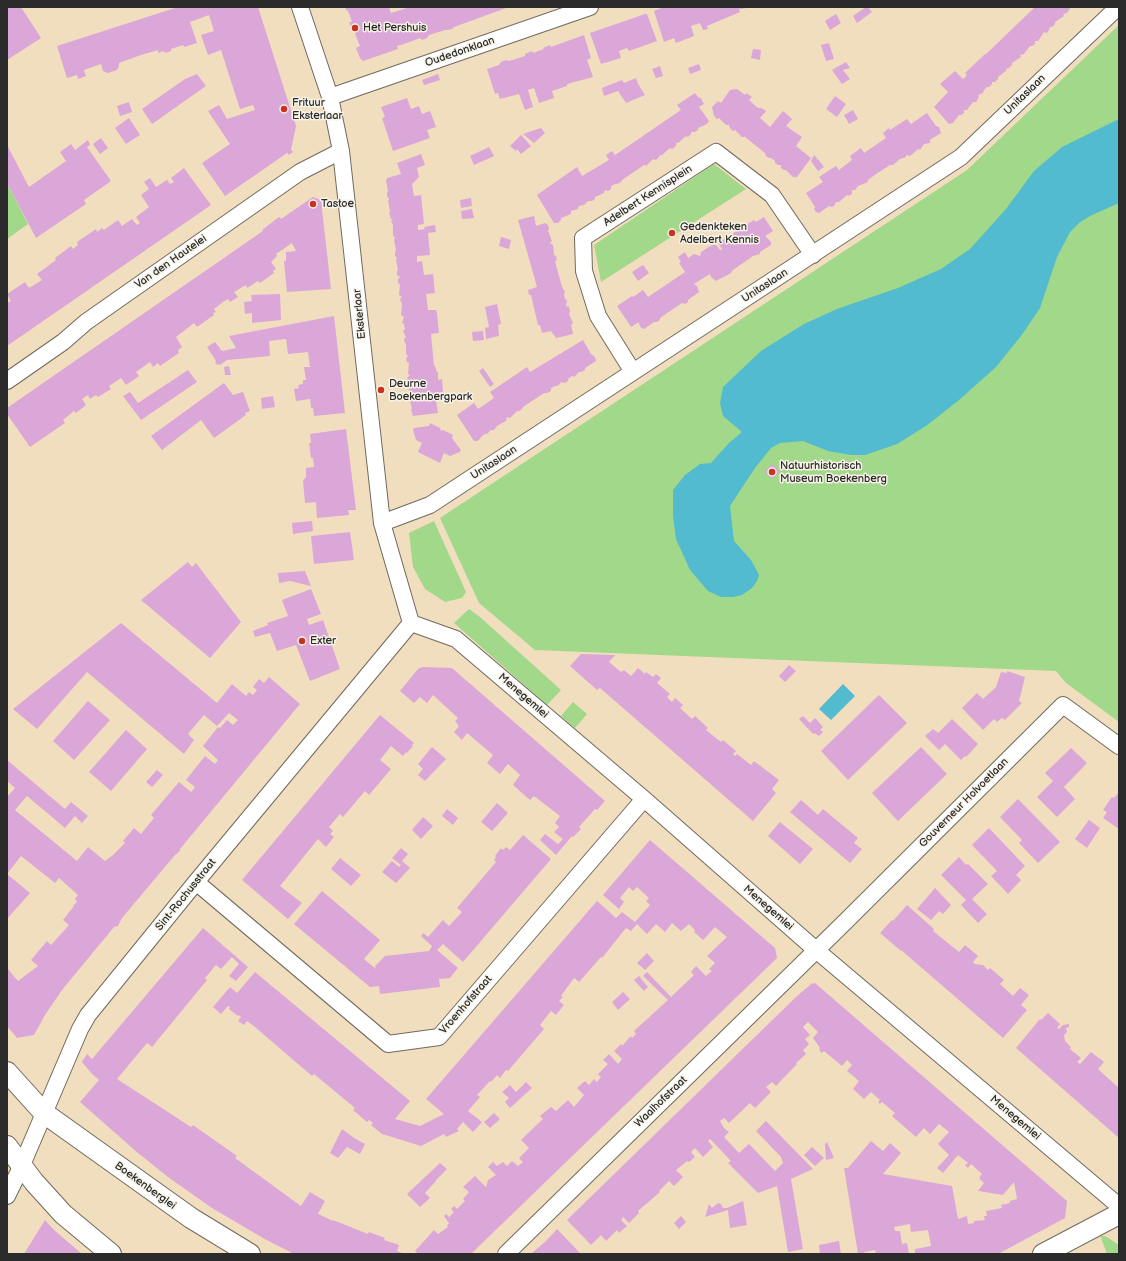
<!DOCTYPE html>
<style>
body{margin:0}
#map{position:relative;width:1126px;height:1261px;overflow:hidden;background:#f1debe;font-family:"Balsamiq Sans",sans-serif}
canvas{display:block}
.frame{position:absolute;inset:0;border:8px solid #2b2b2b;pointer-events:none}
</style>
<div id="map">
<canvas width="1126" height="1261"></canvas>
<div class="frame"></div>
</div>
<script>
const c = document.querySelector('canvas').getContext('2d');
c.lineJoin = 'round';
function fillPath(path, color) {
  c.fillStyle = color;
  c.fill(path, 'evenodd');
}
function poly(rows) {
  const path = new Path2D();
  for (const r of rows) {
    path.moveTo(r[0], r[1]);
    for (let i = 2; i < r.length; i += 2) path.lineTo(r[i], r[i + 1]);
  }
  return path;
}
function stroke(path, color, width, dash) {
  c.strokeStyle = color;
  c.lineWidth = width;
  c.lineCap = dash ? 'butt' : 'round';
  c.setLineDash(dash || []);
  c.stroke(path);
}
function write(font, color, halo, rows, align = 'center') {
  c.font = font + ' "Balsamiq Sans",sans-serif';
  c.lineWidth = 3;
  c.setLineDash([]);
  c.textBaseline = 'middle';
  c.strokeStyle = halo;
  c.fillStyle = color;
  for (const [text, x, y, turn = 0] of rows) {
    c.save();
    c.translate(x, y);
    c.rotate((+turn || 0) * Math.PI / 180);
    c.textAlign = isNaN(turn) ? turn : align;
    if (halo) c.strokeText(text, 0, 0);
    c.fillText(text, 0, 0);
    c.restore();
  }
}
fillPath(poly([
 [1119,25,1119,722,1066,683,1056,671,535,650,479,603,440,518,967,170],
 [714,164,746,189,601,282,594,245],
 [7,183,28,224,7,239],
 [434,521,466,592,462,598,445,602,425,589,413,567,409,533],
 [469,609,480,617,561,690,547,705,454,623],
 [573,702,587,714,575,728,561,716],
 [1100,1235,1107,1237,1119,1245,1119,1254,1107,1254]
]), '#a2d889');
fillPath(poly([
 [1119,119,1119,203,1092,215,1080,222,1070,232,1057,257,1040,308,1021,336,996,367,959,400,926,426,897,444,874,452,865,455,851,455,828,451,803,441,780,443,771,448,755,468,730,506,734,541,751,560,759,575,757,581,752,588,742,595,733,597,721,597,708,591,690,570,676,539,673,516,673,490,685,475,700,464,711,463,729,443,742,432,723,416,720,403,723,387,761,351,804,324,837,309,898,288,941,269,970,249,1006,209,1034,171,1062,147],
 [843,684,855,696,831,720,819,709]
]), '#52bbcf');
fillPath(poly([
 [7,7,21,7,41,38,7,60],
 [178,7,258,7,296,126,291,150,293,152,289,155,287,153,225,196,202,163,230,144,208,111,219,105,227,119,255,110,253,105,240,109,221,50,208,55,201,35,214,31,209,15,190,22,197,43,184,47,183,45,171,49,171,51,165,53,164,51,158,53,158,50,141,55,119,63,119,66,117,70,108,73,103,71,101,64,84,70,86,76,78,79,77,75,67,78,57,46],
 [345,7,389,7,391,13,410,7,509,7,454,27,452,29,448,30,445,30,429,35,427,38,422,40,420,38,401,45,397,46,398,49,363,61,360,58,356,48,360,46,357,39,354,30,352,30,349,22,352,22,350,16,348,11,346,10],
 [664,7,747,7,747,8,739,9,740,12,707,26,708,29,703,30,700,23,691,26,694,36,676,43,674,38,664,42,654,11],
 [866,7,868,7,872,12,857,23,853,16],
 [1035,7,1071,7,1067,13,1063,14,1064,16,1055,22,1055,24,1052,27,1050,27,1049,30,1047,33,1044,32,1038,41,1035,41,1035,44,1032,46,1030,46,1024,54,1020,55,1021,57,1012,63,1012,65,1009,68,1006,69,1006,71,998,77,998,79,995,82,992,82,992,84,989,87,987,87,984,90,983,93,978,95,979,96,978,99,976,102,973,102,967,110,964,110,964,113,961,115,959,115,953,123,949,124,934,107,948,92,940,84,955,71,963,79,967,75,965,73,985,54,985,55],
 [645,14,647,14,657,41,629,51,627,48,619,51,621,58,601,64,590,33],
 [836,14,841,23,830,30,825,21],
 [584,35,591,58,587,60,593,77,567,84,567,86,552,91,554,98,539,103,534,88,528,90,533,107,525,110,519,94,500,99,498,93,495,94,487,69,499,65,501,62,506,60,509,61,525,56,525,54,532,51,533,53,544,49,543,48,550,45,551,47],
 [829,43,834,59,826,61,821,45],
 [753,49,761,50,760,60,751,58],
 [846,62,850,68,843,70,850,79,842,84,832,70],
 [699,64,701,70,690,74,688,68],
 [660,66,663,76,656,78,652,69],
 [197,74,206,86,152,124,142,109,185,79],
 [438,74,440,80,424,85,422,80],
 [636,78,638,84,645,95,626,103,618,91,604,96,602,88,622,80,624,83],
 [737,89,745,95,746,93,752,97,749,100,758,108,761,108,766,111,760,118,770,127,783,111,792,119,786,126,802,137,796,146,811,158,797,177,793,177,786,170,784,170,781,168,781,165,778,165,775,163,775,161,771,158,769,158,766,156,765,153,745,137,742,137,735,130,733,131,730,128,729,125,726,125,719,118,717,119,714,116,712,107,718,101,721,103,730,90],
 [695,93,699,98,700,97,704,104,699,107,709,121,707,124,698,128,698,130,695,132,691,132,691,134,688,137,686,136,678,143,676,143,676,146,672,149,670,148,662,155,660,155,659,157,656,160,653,159,646,166,644,165,622,180,621,182,617,184,615,184,611,186,611,189,608,191,605,190,604,193,595,197,595,199,592,201,588,201,584,205,582,205,578,207,578,209,571,211,571,214,561,218,561,220,558,223,554,223,537,195,577,167,582,176,604,163,609,160,606,155,612,151,615,155,681,110,677,105],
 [835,96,846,104,837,117,826,109],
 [407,98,411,109,419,106,422,114,430,111,436,127,427,130,430,138,393,151,382,118,385,117,381,107],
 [129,102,132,112,120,116,117,106],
 [853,110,858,119,849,124,844,115],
 [927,113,936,126,939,127,941,133,930,140,930,143,924,144,920,150,918,149,910,156,906,155,906,157,900,159,893,165,890,165,876,174,868,180,868,182,858,186,855,190,852,190,852,194,849,196,847,195,839,202,836,202,835,205,832,207,829,206,819,213,816,212,814,209,815,207,806,193,823,182,819,177,836,166,839,170,852,160,850,156,861,148,864,153,886,138,883,133,889,128,890,130,907,119,911,124],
 [129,118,140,135,126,144,115,128],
 [541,128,545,133,534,143,523,134],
 [521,135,531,146,521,154,517,149,516,151,510,146],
 [101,138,108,148,100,154,93,144],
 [88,140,90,145,87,147,111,181,84,200,86,204,36,238,7,183,7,145,29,187,66,161,60,152,71,144,75,150],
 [489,147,494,156,474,165,470,156],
 [421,154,425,165,417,168,419,177,412,184,414,196,421,195,424,224,418,225,418,230,425,229,424,227,435,225,436,232,428,233,430,255,417,256,417,262,422,261,424,275,433,274,435,293,426,294,428,310,436,310,437,313,439,333,431,334,434,366,435,366,437,372,438,372,438,380,442,379,443,392,435,393,438,413,413,416,411,410,412,408,409,398,411,396,409,393,409,383,407,378,410,375,408,374,409,363,407,362,406,358,408,356,406,354,406,344,405,343,404,339,406,337,403,331,405,329,404,324,402,323,404,317,401,315,402,304,400,299,402,297,399,295,400,284,398,283,398,279,400,277,397,275,397,271,398,270,396,260,397,258,395,256,395,252,396,250,394,240,395,237,393,236,393,225,391,221,393,219,391,219,389,213,390,211,388,201,389,199,387,196,387,193,388,191,386,181,387,178,401,174,397,163],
 [814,155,817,158,816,160,818,159,824,167,818,171,811,161],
 [184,168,211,205,7,346,7,303,11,301,7,294,25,282,29,288,42,280,37,274,56,260,55,258,71,246,73,249,78,245,77,242,96,229,97,232,102,228,104,230,118,220,122,226,132,219,137,225,140,223,136,217,149,207,141,195,149,189,144,182,150,178,156,187,167,180,170,184,174,182,171,178],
 [313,197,321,200,331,289,287,292,284,261,286,261,286,252,296,251,292,243,276,254,277,256,271,262,276,269,273,271,274,273,260,283,258,281,247,288,246,285,234,292,238,297,230,302,228,299,223,302,214,309,216,312,213,313,214,315,197,327,194,323,176,337,182,347,178,350,179,353,160,366,158,363,153,367,150,362,136,372,139,376,126,385,121,378,109,386,111,389,98,397,96,395,90,399,88,395,82,399,86,405,76,413,74,411,63,420,65,423,30,447,7,414,7,408,260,233,263,231,262,230,279,217,281,219],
 [471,198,472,206,461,208,460,200],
 [472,209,474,218,462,219,461,211],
 [534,216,536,226,545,223,548,225,549,229,548,231,552,241,550,243,553,245,554,255,556,256,557,260,555,261,562,287,565,292,564,294,565,299,567,300,566,306,569,307,570,312,569,314,573,323,571,325,573,334,556,338,551,331,542,333,540,325,538,325,531,295,529,295,528,290,537,287,518,220],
 [764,217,773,231,765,236,771,242,771,245,760,252,760,254,753,256,733,270,731,273,716,281,711,277,710,274,694,284,697,286,699,292,688,300,688,302,685,304,682,303,660,318,660,320,657,322,654,322,644,329,641,328,639,324,639,322,631,327,617,306,632,296,633,297,643,290,648,297,685,272,679,263,681,262,678,257,685,252,688,258,694,254,700,256,701,252,712,245,716,245,720,250,722,249,718,243,754,220,756,222],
 [501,237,511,240,509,249,499,246],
 [643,265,649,273,638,281,632,272],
 [280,294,281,320,252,323,252,313,245,314,244,302,252,301,251,295],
 [497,304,501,324,498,325,499,336,486,339,485,328,489,327,485,307],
 [334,316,345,413,314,416,313,408,311,408,310,399,296,401,294,389,299,388,298,385,303,384,303,380,306,380,304,367,310,367,308,352,288,354,286,339,269,341,270,356,227,360,220,365,219,364,217,365,215,362,216,361,207,347,215,342,222,351,236,348,229,336],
 [483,331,484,340,473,341,472,332],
 [583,340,591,354,595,357,596,361,585,368,585,370,581,372,579,372,574,377,572,376,568,379,568,381,565,383,561,382,560,384,557,386,555,386,551,388,551,391,547,393,544,393,523,407,522,409,519,411,517,411,510,418,507,417,506,421,497,426,494,430,491,430,487,434,485,434,481,437,480,439,477,441,474,441,457,415,474,403,478,409,494,398,490,392,527,367,530,372],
 [229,366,231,375,225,375,224,367],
 [483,368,494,384,490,387,479,371],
 [188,370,197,382,141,420,123,396,130,392,138,403],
 [224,383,233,395,243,392,250,411,245,413,246,415,214,438,201,420,162,450,151,436],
 [273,396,275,407,262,409,261,398],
 [430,423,440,428,441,431,443,430,453,435,452,438,461,450,460,452,450,456,444,453,440,463,418,452,422,443,416,440,413,430,414,428,429,426],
 [346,429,356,510,348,510,349,515,317,518,316,502,305,503,303,481,306,477,306,468,314,467,313,458,311,458,309,443,311,443,310,434],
 [773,464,780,472,772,479,764,471],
 [312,521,313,531,293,534,292,523],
 [350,532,354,560,314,564,311,536],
 [188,562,192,567,196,563,241,622,210,658,141,600],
 [305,571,311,586,290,581,279,583,278,573],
 [311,589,321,614,307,619,309,625,323,620,340,669,310,681,296,645,277,651,270,633,255,637,253,631,268,625,267,623,288,616,282,600],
 [121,623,217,703,232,684,246,696,249,692,253,695,257,690,253,687,259,679,264,683,269,677,300,704,180,849,180,851,175,855,122,918,118,926,114,927,62,990,45,1015,34,1035,17,1038,7,1026,7,968,18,981,38,966,31,960,47,941,51,945,69,925,63,920,74,906,73,906,77,902,75,899,78,895,59,878,55,883,21,856,7,874,30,893,7,919,7,797,15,788,7,781,7,760,65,809,71,802,88,816,82,823,75,816,65,828,27,796,15,810,77,861,88,847,105,861,113,855,125,843,123,841,134,828,141,834,154,818,151,815,179,782,191,792,195,787,186,780,205,756,215,764,218,760,203,746,218,727,220,728,227,720,233,725,238,720,229,713,217,726,204,715,188,734,194,740,184,754,87,672,37,729,13,709],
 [581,654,615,655,609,662,621,672,624,670,631,676,638,668,645,674,646,672,653,677,656,674,661,678,657,683,670,694,667,697,672,702,675,698,683,705,680,708,692,719,695,716,708,728,706,730,721,742,723,740,736,751,733,754,735,756,737,754,751,765,754,761,779,780,772,789,776,793,753,821,600,688,597,690,570,666],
 [789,665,796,671,785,682,779,676],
 [422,667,452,668,605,801,597,810,595,809,579,827,581,829,573,837,572,836,556,855,540,840,545,834,558,844,563,839,554,832,559,827,555,823,560,816,534,796,530,800,513,785,520,775,508,764,500,774,487,763,493,755,467,733,462,740,454,732,459,726,455,721,458,718,433,695,427,703,420,697,414,703,400,691,418,669],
 [1007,671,1025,677,1019,701,1022,703,1005,720,1002,718,997,722,994,719,983,730,962,708,977,693,983,699,996,687,1001,672,1007,673],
 [879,695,907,723,848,780,821,751],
 [88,701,110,720,74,760,53,741],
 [380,715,414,743,412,745,413,746,407,753,406,752,403,756,391,746,380,760,391,769,369,795,365,791,343,817,340,814,329,827,333,831,330,834,334,837,326,847,318,839,280,886,302,903,288,919,242,880],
 [803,716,810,723,815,718,823,727,820,730,823,732,819,736,816,734,814,733,813,734,799,719],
 [952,719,978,744,966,757,965,756,961,760,945,744,939,750,925,736,933,729,938,733],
 [126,730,147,749,111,791,89,772],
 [432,747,446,759,425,781,418,775,423,769,418,764],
 [921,747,947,774,898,821,872,793],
 [1071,748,1087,763,1064,787,1075,799,1057,817,1037,797,1053,781,1045,773],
 [157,770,163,775,152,787,146,782],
 [1119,792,1119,829,1103,818,1107,812,1103,810,1112,797,1114,798],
 [1018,799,1060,842,1038,863,1019,843,1022,840,1000,817],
 [801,800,818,815,823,809,858,838,854,843,862,849,850,863,790,812],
 [497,803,508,813,492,831,481,822],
 [447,809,458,818,453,825,442,816],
 [423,817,433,826,421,839,412,830],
 [1089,820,1100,828,1087,848,1075,839],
 [780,822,813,849,800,864,768,836],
 [989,828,1025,866,1016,875,1021,880,1008,894,991,876,997,871,972,845],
 [523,835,551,859,463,962,443,944,437,950,458,968,450,978,439,979,440,987,380,994,379,986,370,987,294,924,322,891,380,940,364,959,376,969,375,966,385,956,429,951,432,946,421,936,423,933,428,937,443,920,449,926,462,912,457,908,496,862,494,860,496,857,495,856,501,848,503,850,506,847,510,850],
 [650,840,775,948,777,958,471,1254,418,1254,415,1251,434,1230,438,1234,448,1227,447,1226,449,1223,444,1216,446,1214,449,1217,454,1212,451,1209,454,1206,457,1209,465,1201,463,1199,469,1192,463,1187,475,1176,486,1187,488,1180,496,1175,488,1167,493,1162,497,1166,503,1162,507,1166,512,1161,518,1166,523,1162,519,1158,529,1148,521,1140,543,1119,540,1116,551,1107,556,1111,568,1100,574,1107,584,1095,577,1088,585,1081,589,1085,594,1079,597,1082,601,1077,598,1074,608,1064,603,1060,609,1054,618,1064,622,1059,614,1051,621,1044,622,1046,631,1036,632,1038,636,1034,634,1031,668,1000,643,976,647,972,671,997,694,975,691,972,696,966,706,976,712,971,709,969,715,963,707,956,727,937,715,927,703,940,694,932,695,930,689,924,681,931,672,923,665,932,656,924,647,934,637,924,631,931,626,928,602,958,601,957,579,982,574,978,561,996,563,997,559,1001,564,1005,556,1015,551,1011,540,1025,544,1029,508,1071,506,1070,500,1078,497,1075,491,1082,490,1081,477,1095,480,1097,468,1111,482,1122,473,1132,463,1122,457,1129,459,1131,446,1137,444,1134,421,1146,382,1134,371,1125,373,1123,369,1120,367,1122,353,1110,355,1108,314,1074,312,1076,255,1027,247,1021,244,1025,238,1021,241,1017,239,1015,238,1016,229,1009,230,1007,228,1006,221,1014,213,1007,230,987,237,993,255,972,410,1101,395,1119,420,1126,444,1114,426,1099,597,901,616,918,622,912,635,922,650,905,646,901,649,898,637,887,633,891,629,887,620,898,624,902,619,909,603,895],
 [401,848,408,854,402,861,410,868,396,883,382,872,392,861,399,867,401,865,392,858],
 [959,857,966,865,968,864,988,884,972,899,987,914,978,923,961,905,966,900,941,875],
 [340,858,361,875,351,886,331,869],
 [935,888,951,905,943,914,939,911,931,920,917,909],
 [907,905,934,929,933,931,959,952,965,945,978,956,973,962,975,964,983,965,988,970,990,968,1004,980,1000,984,1013,996,1020,988,1029,995,1021,1005,1027,1010,1003,1038,901,950,901,951,880,933,892,920,893,921],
 [203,928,248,967,236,981,229,976,239,964,232,957,221,969,216,965,205,978,207,980,152,1047,147,1043,117,1079,191,1127,193,1125,237,1156,235,1158,301,1206,310,1192,325,1201,318,1214,333,1221,333,1220,368,1234,369,1232,385,1238,384,1240,399,1245,397,1251,405,1254,294,1254,263,1238,212,1208,168,1177,138,1153,80,1102,99,1080,92,1074,82,1062,87,1054,92,1059],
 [647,953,654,961,645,970,637,963],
 [639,976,648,987,644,991,634,980],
 [815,983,1067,1201,1065,1218,998,1254,915,1254,915,1249,931,1246,928,1230,911,1232,910,1224,894,1227,895,1231,900,1231,902,1244,907,1243,909,1254,876,1254,875,1250,864,1252,865,1254,858,1254,844,1168,848,1168,871,1141,883,1151,890,1143,901,1153,883,1174,952,1186,958,1219,967,1216,968,1224,974,1223,974,1221,985,1220,984,1216,987,1216,986,1211,1002,1208,1001,1205,1010,1203,1010,1201,1017,1199,1014,1182,1003,1195,978,1191,984,1183,979,1178,982,1174,971,1164,968,1168,965,1165,968,1163,958,1155,943,1173,937,1168,949,1155,938,1144,949,1132,939,1124,930,1134,924,1128,916,1137,892,1116,895,1113,882,1102,880,1104,878,1102,880,1100,871,1092,864,1099,853,1089,859,1081,847,1071,852,1065,847,1060,842,1066,824,1051,822,1053,819,1050,820,1048,813,1038,818,1032,808,1022,803,1027,810,1035,805,1039,809,1044,803,1050,806,1054,796,1063,797,1064,776,1086,772,1082,766,1087,771,1092,755,1108,750,1103,729,1123,724,1118,720,1121,724,1128,729,1132,724,1137,739,1153,749,1144,775,1171,783,1163,781,1157,756,1131,766,1121,813,1169,791,1179,803,1249,788,1252,777,1186,758,1193,728,1163,731,1161,710,1139,708,1141,713,1147,703,1157,695,1148,691,1152,695,1157,689,1162,687,1161,676,1170,683,1177,674,1186,669,1181,659,1191,660,1192,638,1211,639,1213,629,1223,623,1217,621,1220,627,1226,619,1233,617,1230,606,1241,601,1235,591,1245,567,1220,796,997,811,984],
 [623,992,630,999,618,1010,612,1002],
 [1048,1013,1060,1024,1057,1028,1059,1029,1063,1025,1069,1024,1069,1027,1066,1028,1067,1032,1064,1035,1065,1041,1071,1047,1070,1049,1081,1058,1077,1062,1080,1064,1091,1052,1104,1062,1098,1069,1119,1088,1119,1138,1016,1048,1040,1019,1041,1020],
 [526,1082,532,1088,510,1108,505,1102,509,1098,502,1092,510,1085,516,1092],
 [494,1113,500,1119,490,1128,484,1122],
 [342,1129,354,1138,365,1144,360,1154,347,1147,338,1158,330,1153],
 [827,1142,834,1158,826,1160,825,1144],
 [812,1147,824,1158,815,1166,804,1155],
 [440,1163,447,1169,436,1180,436,1181,425,1193,430,1198,420,1207,407,1194],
 [743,1201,747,1225,730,1228,728,1210,705,1217,709,1204,712,1208,718,1203,721,1204,723,1208,727,1208],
 [681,1216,686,1222,679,1229,674,1223],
 [45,1220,54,1230,82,1254,24,1254],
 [557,1229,581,1254,531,1254,547,1240],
 [839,1241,841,1254,820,1254,819,1245]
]), '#dba7d8');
const minor = poly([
 [300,7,330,97,341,151,382,523,411,623],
 [330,97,590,7],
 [633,372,598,316,584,271,583,238,716,152,772,195,813,255],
 [7,381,63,342,86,322,300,172,341,151],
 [382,523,430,505,961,157,1118,7],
 [411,623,456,639,644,799,816,950,1119,1206],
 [196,882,388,1044,439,1037,644,799],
 [7,1196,22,1165,80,1029,88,1015,196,882,411,623],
 [506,1254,845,922,1063,705,1119,746]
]);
const tertiary = poly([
 [7,1072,44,1113,191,1218,250,1254],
 [7,1146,34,1182,63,1214,111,1254],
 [1043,1254,1119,1214]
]);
stroke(minor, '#706a5e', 18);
stroke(tertiary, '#706a5e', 22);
stroke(minor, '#fff', 16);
stroke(tertiary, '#fff', 20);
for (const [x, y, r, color] of [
 [355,28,4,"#c8321e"],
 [284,109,4,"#c8321e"],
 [313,204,4,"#c8321e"],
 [672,233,4,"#c8321e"],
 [381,390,4,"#c8321e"],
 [772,472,4,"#c8321e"],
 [302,641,4,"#c8321e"]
]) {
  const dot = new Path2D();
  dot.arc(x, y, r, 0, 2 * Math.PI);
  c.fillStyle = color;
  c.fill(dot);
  stroke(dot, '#f7f3e8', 1.5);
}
write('11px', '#2b2b2b', '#f7f3e8', [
 ["Het Pershuis",363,28],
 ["Frituur",292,103],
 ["Eksterlaar",292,116],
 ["Tastoe",321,204],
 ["Gedenkteken",680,227],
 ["Adelbert Kennis",680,240],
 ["Deurne",389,384],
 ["Boekenbergpark",389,397],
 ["Natuurhistorisch",780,466],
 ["Museum Boekenberg",780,479],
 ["Exter",310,641]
], 'left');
write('11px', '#2b2b2b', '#f7f3e8', [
 ["Oudedonklaan",460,52,-19],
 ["Unitaslaan",1025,95,-44],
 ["Adelbert Kennisplein",648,196,-33],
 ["Van den Hautelei",171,262,-35],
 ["Unitaslaan",765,286,-33],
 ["Eksterlaar",360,314,-96],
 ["Unitaslaan",494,463,-33],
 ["Menegemlei",523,696,41],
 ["Gouverneur Holvoetlaan",964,803,-45],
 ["Sint-Rochusstraat",186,895,-51],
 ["Menegemlei",768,908,41],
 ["Vroenhofstraat",466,1005,-49],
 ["Waalhofstraat",661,1102,-44],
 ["Menegemlei",1015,1118,40],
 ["Boekenberglei",145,1186,36]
]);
</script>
